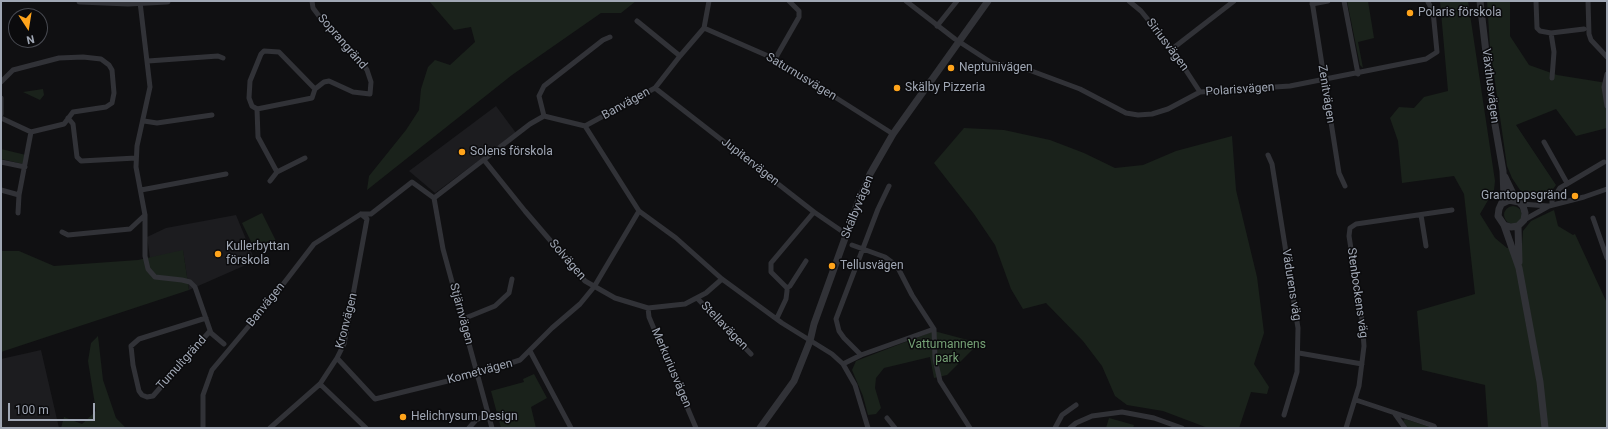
<!DOCTYPE html>
<meta charset="utf-8">
<style>
body{margin:0}
#map{position:relative;width:1608px;height:429px;overflow:hidden;background:#101012;font-family:Roboto,sans-serif}
canvas{display:block}
.frame{position:absolute;inset:0;border:2px solid #a0a7b4;pointer-events:none}
.north{position:absolute;left:8px;top:8px;width:40px;height:40px;box-sizing:border-box;background:#0b0b0d;border:1px solid #474950;border-radius:50%;rotate:168deg;font-size:11px;font-weight:700;line-height:16px;text-align:center;color:#a0a7b4}
.north::after{content:'';display:block;margin:auto;width:14px;height:18px;background:#ffa41b;clip-path:polygon(50% 0,100% 100%,50% 72%,0 100%)}
.scale{position:absolute;left:8px;top:403px;width:87px;height:18px;box-sizing:border-box;border:2px solid #a0a7b4;border-top:0;padding-left:5px;font-size:12px;line-height:14px;white-space:nowrap;color:#a0a7b4;-webkit-text-stroke:3px #0b0b0d;paint-order:stroke}
</style>
<div id="map">
<canvas width="1608" height="429"></canvas>
<div class="frame"></div>
<div class="north">N</div>
<div class="scale">100 m</div>
</div>
<script>
const c = document.querySelector('canvas').getContext('2d');
c.lineJoin = 'round';
function fillPath(path, color) {
  c.fillStyle = color;
  c.fill(path, 'evenodd');
}
function poly(rows) {
  const path = new Path2D();
  for (const r of rows) {
    if (r.length === 3) {
      path.moveTo(r[0] + r[2], r[1]);
      path.arc(r[0], r[1], r[2], 0, 2 * Math.PI);
      continue;
    }
    path.moveTo(r[0], r[1]);
    for (let i = 2; i < r.length; i += 2) path.lineTo(r[i], r[i + 1]);
  }
  return path;
}
function stroke(path, color, width, dash) {
  c.strokeStyle = color;
  c.lineWidth = width;
  c.lineCap = dash ? 'butt' : 'round';
  c.setLineDash(dash || []);
  c.stroke(path);
}
function write(font, color, halo, rows, align = 'center') {
  c.font = font + ' Roboto,sans-serif';
  c.lineWidth = 3;
  c.setLineDash([]);
  c.textBaseline = 'middle';
  c.strokeStyle = halo;
  c.fillStyle = color;
  for (const [text, x, y, turn = 0] of rows) {
    c.save();
    c.translate(x, y);
    c.rotate((+turn || 0) * Math.PI / 180);
    c.textAlign = isNaN(turn) ? turn : align;
    if (halo) c.strokeText(text, 0, 0);
    c.fillText(text, 0, 0);
    c.restore();
  }
}
fillPath(poly([
 [496,106,516,133,435,193,409,171],
 [236,215,255,261,189,290,183,251,150,258,147,237,166,228],
 [41,350,59,428,1,428,1,359]
]), '#1c1c1f');
fillPath(poly([
 [429,1,636,1,621,13,601,13,512,75,367,190,369,176,406,130,419,110,421,89,428,67,435,60,450,65,475,42,471,27,454,30],
 [1347,1,1368,1,1374,38,1358,42,1363,68,1360,65],
 [1440,1,1468,1,1495,181,1494,190,1480,214,1495,238,1507,248,1522,245,1523,231,1531,221,1554,210,1558,226,1573,235,1575,234,1607,303,1607,428,1488,428,1485,385,1422,370,1417,311,1475,294,1464,194,1454,176,1402,183,1398,141,1390,118,1399,107,1414,108,1424,97,1448,91],
 [1487,1,1510,1,1510,36,1529,65,1557,75,1607,83,1607,128,1576,136,1556,109,1516,125,1556,185,1547,197,1532,197,1520,190,1512,178,1507,166,1490,47],
 [43,89,44,95,40,100,23,92],
 [964,128,1004,130,1050,140,1084,153,1115,168,1143,165,1176,151,1232,136,1236,190,1257,277,1264,333,1254,364,1269,387,1267,394,1251,392,1239,428,1208,428,1163,411,1127,405,1115,396,1102,366,1083,341,1046,303,1023,309,1011,289,995,245,974,214,934,163],
 [1,149,26,155,23,164,1,159],
 [1513,215,9],
 [262,213,276,241,256,252,242,223],
 [183,250,189,290,1,352,1,251,19,251,54,266,138,260],
 [934,331,979,343,947,375,934,378,930,357,884,368,876,378,875,388,881,408,876,414,868,415,863,396,852,370,856,361],
 [98,336,103,380,116,418,126,428,61,428,64,417,82,424,96,411,88,361,91,343],
 [534,374,547,398,531,407,536,428,501,428,491,391,524,382,523,379],
 [1109,418,1134,425,1133,428,1106,428],
 [1405,419,1433,428,1408,428,1403,421]
]), '#1a221b');
stroke(poly([
 [906,1,955,39,992,63,1029,70,1080,89,1126,113,1138,115,1152,114,1168,109,1200,92,1290,86,1426,59,1437,52,1433,11,1428,2],
 [1129,1,1141,11,1172,49,1200,92],
 [1312,1,1339,173,1345,186],
 [1344,1,1358,74],
 [1536,1,1537,28,1540,31,1551,33],
 [1588,1,1589,34,1591,40,1607,57],
 [140,2,150,87,137,146,136,167,145,215,145,256,148,269,155,277,182,280,190,282,195,287,211,333,224,344],
 [1312,4,1328,1],
 [637,21,680,56],
 [937,26,957,1],
 [704,28,775,59,893,134],
 [1172,49,1234,1],
 [775,59,799,17,799,11,789,1],
 [148,61,218,56,223,58],
 [1607,74,1604,87,1607,106],
 [1552,78,1554,52,1551,33,1584,29],
 [1,82,13,70,59,58,83,57,101,59,109,65,112,70,114,93,112,103,106,107,73,112,64,124,31,132,19,195,1,190],
 [655,88,814,212,846,234],
 [1,98,1,114],
 [257,109,312,98,315,89],
 [544,116,539,96,544,86,603,40,610,37],
 [1,118,31,132],
 [68,118,73,124,77,157,81,161,136,158],
 [144,121,157,123,212,115],
 [585,126,639,211,676,238,722,279,782,323,832,354,843,364,855,385,868,428],
 [1544,142,1567,183],
 [1268,155,1272,164,1298,328,1297,372,1284,415],
 [484,160,525,211,585,281,615,298,648,308,685,304,706,293,722,279],
 [1,162,25,167],
 [277,172,258,137,257,109,252,106,249,98,250,81,261,54,264,51,279,52,315,89,324,82,329,81,353,92,370,94,371,82,367,70,360,60,322,20,313,8,312,1],
 [270,181,277,172,305,158],
 [141,190,226,174],
 [434,198,443,249,492,428],
 [1521,204,1548,206],
 [1552,205,1552,200,1560,188,1604,162],
 [18,213,19,195],
 [1421,215,1426,246],
 [1593,218,1607,258],
 [1524,220,1549,206,1584,197,1607,189],
 [62,232,68,235,130,229,145,215],
 [852,245,885,257,897,266,912,295,934,329,935,359,940,381,970,428],
 [787,288,790,286,806,261],
 [697,298,751,354],
 [648,308,649,317,696,428],
 [206,318,139,339,131,346,133,365,139,391,142,395,147,397,153,396,210,331],
 [777,318,786,299,787,291,787,288,771,272,771,263,814,212],
 [463,319,495,306,509,293,512,279],
 [530,351,571,428],
 [1299,353,1362,364],
 [861,355,844,338,839,331,836,319,878,209,889,186],
 [337,358,375,399,480,373,520,360,552,328,580,304,594,287,639,211],
 [843,364,861,355,934,329],
 [320,384,366,428],
 [1356,400,1434,426,1435,428],
 [1395,414,1405,428],
 [887,418,895,428],
 [203,428,203,395,212,370,274,296,314,244,361,214,371,214,412,182,434,198,530,124,544,116,585,126,655,88,680,56,704,28,709,1],
 [270,428,320,384,337,358,344,344,367,219,361,214],
 [469,428,476,420,489,414],
 [1055,428,1062,415,1076,405],
 [1070,428,1076,423,1092,416,1122,412,1154,418,1182,428],
 [1346,428,1359,386,1364,346,1362,320,1349,236,1350,228,1356,224,1452,210]
]), '#313237', 5);
stroke(poly([
 [80,1,128,3,167,1],
 [1480,1,1493,113,1503,171,1504,198,1499,209,1498,216,1504,225,1519,268,1540,382,1545,428],
 [1505,177,1516,200],
 [1503,203,1509,200,1519,202,1523,206,1525,213,1524,220,1518,226,1511,227,1504,225],
 [1518,226,1519,262],
 [760,428,794,381,810,341,814,324,857,205,870,174,893,134,988,1]
]), '#313237', 7);
for (const [x, y, r, color] of [
 [1410,13,4,"#ffa41b"],
 [951,68,4,"#ffa41b"],
 [897,88,4,"#ffa41b"],
 [462,152,4,"#ffa41b"],
 [1575,196,4,"#ffa41b"],
 [218,254,4,"#ffa41b"],
 [832,266,4,"#ffa41b"],
 [403,417,4,"#ffa41b"]
]) {
  const dot = new Path2D();
  dot.arc(x, y, r, 0, 2 * Math.PI);
  c.fillStyle = color;
  c.fill(dot);
  stroke(dot, '#0b0b0d', 1.5);
}
write('12px', '#a0a7b4', '#0b0b0d', [
 ["Polaris förskola",1418,13],
 ["Neptunivägen",959,68],
 ["Skälby Pizzeria",905,88],
 ["Solens förskola",470,152],
 ["Grantoppsgränd",1567,196,"right"],
 ["Kullerbyttan",226,247],
 ["förskola",226,261],
 ["Tellusvägen",840,266],
 ["Helichrysum Design",411,417]
], 'left');
write('12px', '#a0a7b4', '#0b0b0d', [
 ["Soprangränd",342,42,49],
 ["Siriusvägen",1167,45,53],
 ["Saturnusvägen",801,77,31],
 ["Växthusvägen",1490,86,83],
 ["Polarisvägen",1240,90,-4],
 ["Zenitvägen",1326,94,81],
 ["Banvägen",626,104,-29],
 ["Jupitervägen",750,162,38],
 ["Skälbyvägen",858,207,-68],
 ["Solvägen",567,260,49],
 ["Vädurens väg",1291,285,81],
 ["Stenbockens väg",1357,293,82],
 ["Banvägen",266,305,-51],
 ["Stjärnvägen",461,314,75],
 ["Kronvägen",347,321,-76],
 ["Stellavägen",724,326,46],
 ["Tumultgränd",182,363,-48],
 ["Merkuriusvägen",671,368,67],
 ["Kometvägen",480,372,-15]
]);
write('12px', '#75a175', '#0b0b0d', [
 ["Vattumannens",947,345],
 ["park",947,359]
]);
</script>
